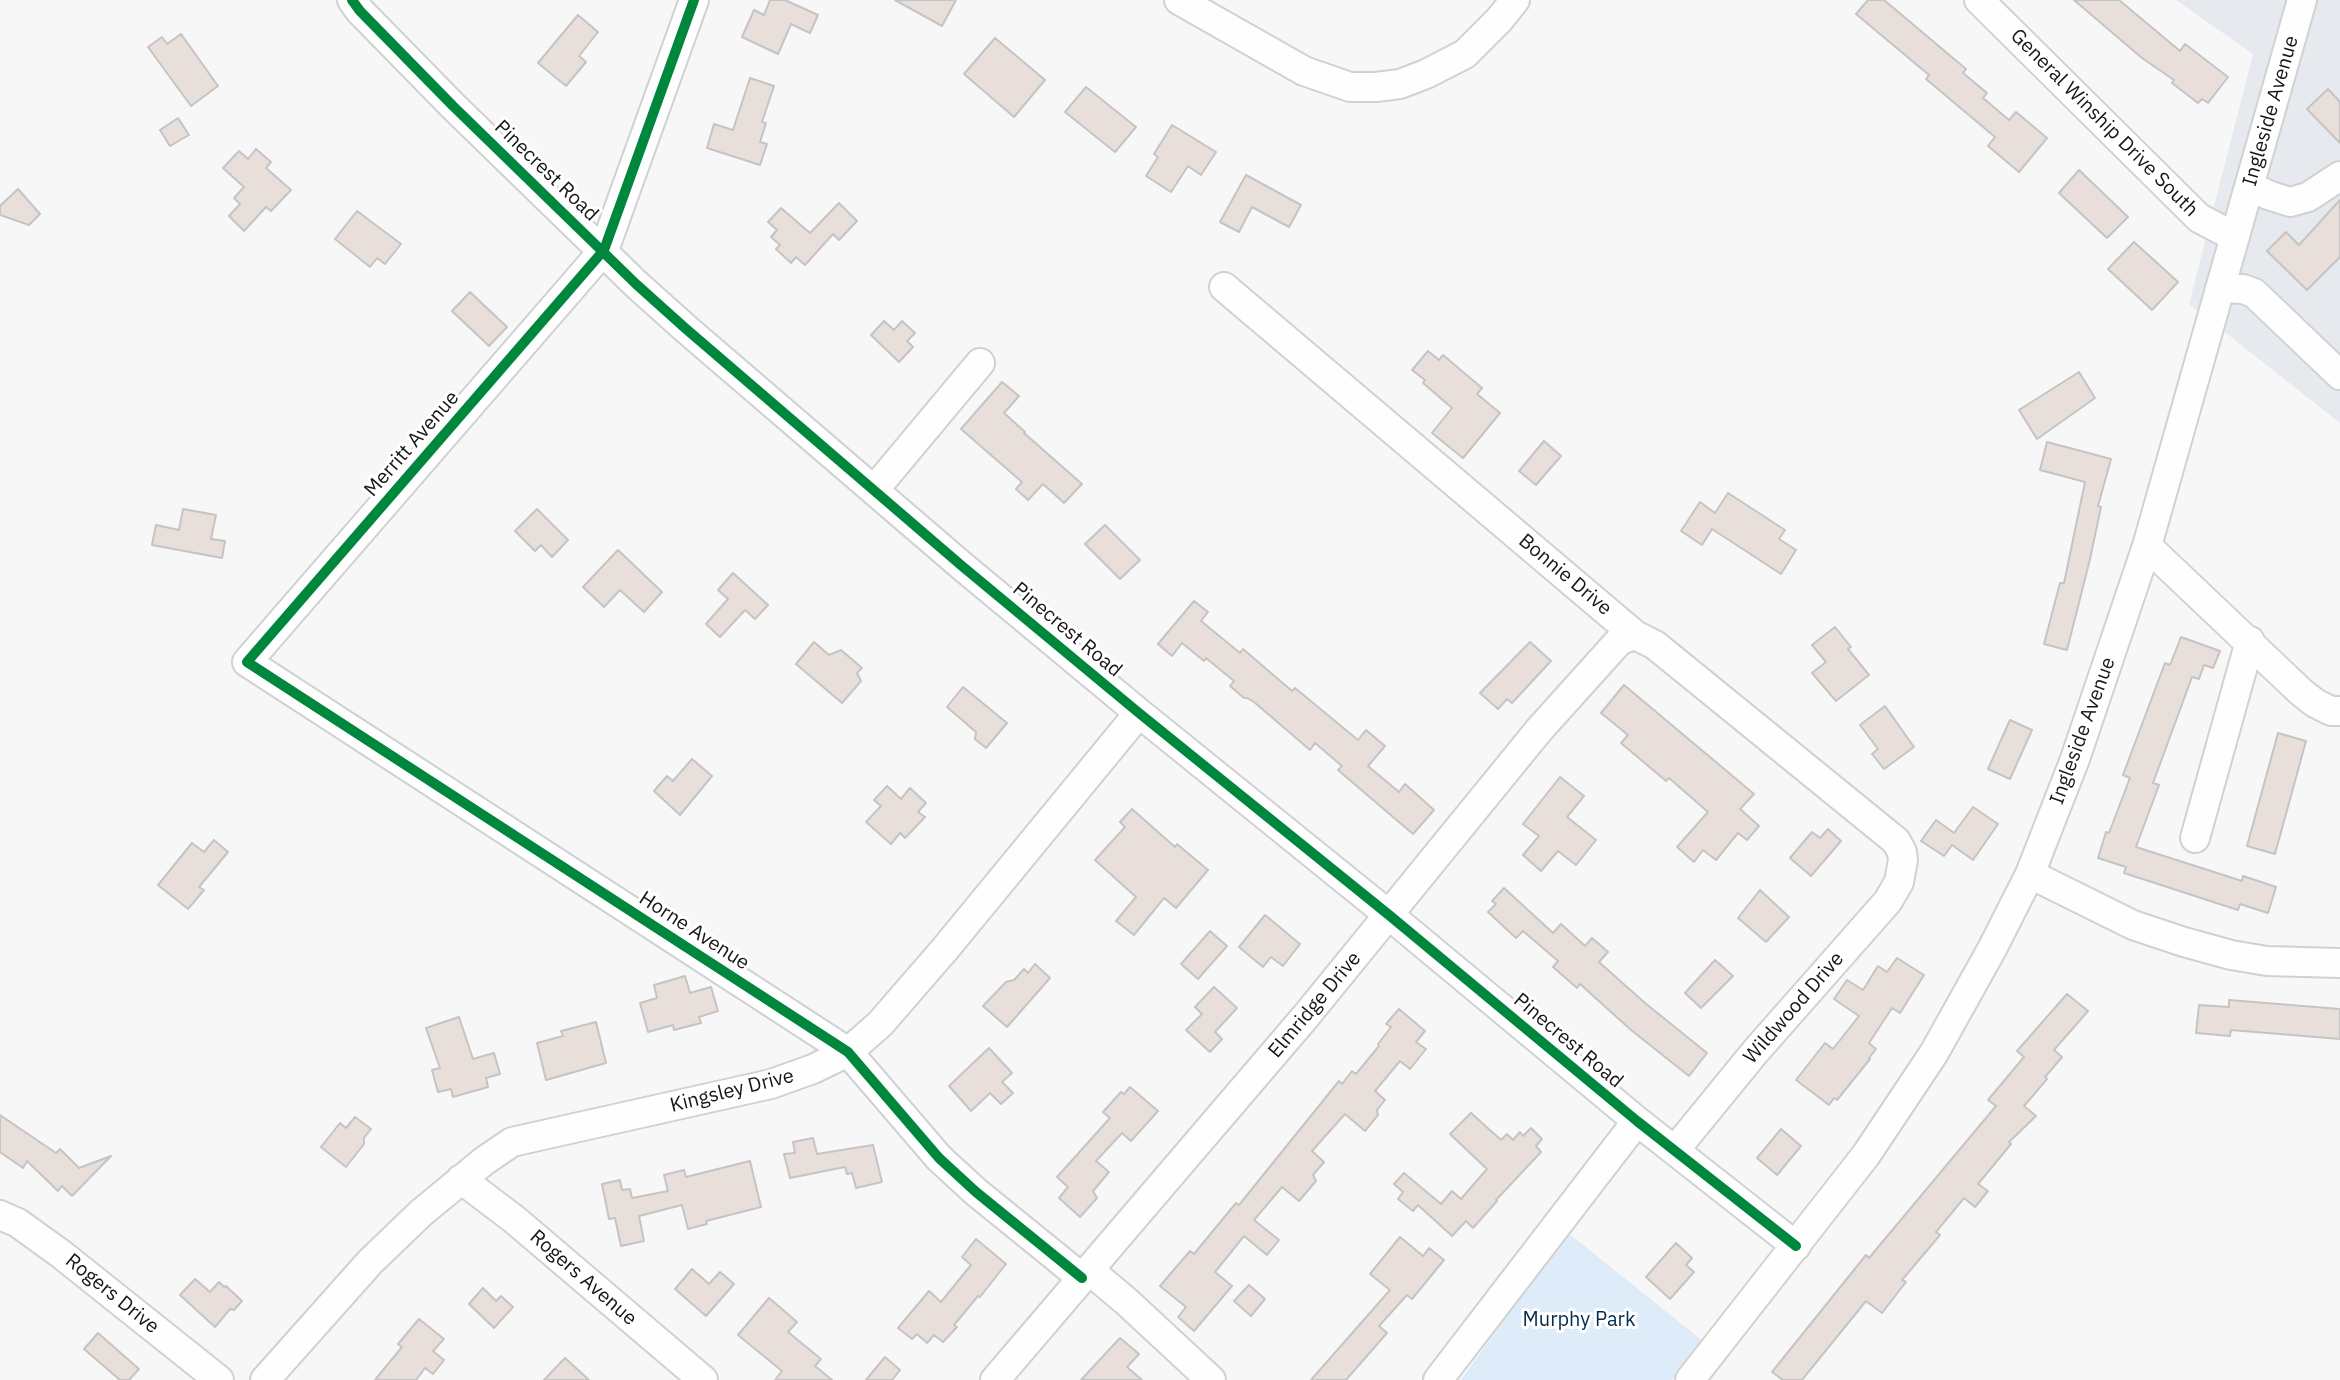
<!DOCTYPE html>
<style>
body{margin:0}
canvas{display:block;background:#f7f7f7}
</style>
<canvas width="2340" height="1380"></canvas>
<script>
const c = document.querySelector('canvas').getContext('2d');
c.lineJoin = 'round';
function fillPath(path, color) {
  c.fillStyle = color;
  c.fill(path, 'evenodd');
}
function poly(rows) {
  const path = new Path2D();
  for (const r of rows) {
    path.moveTo(r[0], r[1]);
    for (let i = 2; i < r.length; i += 2) path.lineTo(r[i], r[i + 1]);
  }
  return path;
}
function stroke(path, color, width, dash) {
  c.strokeStyle = color;
  c.lineWidth = width;
  c.lineCap = dash ? 'butt' : 'round';
  c.setLineDash(dash || []);
  c.stroke(path);
}
function write(font, color, halo, rows, align = 'center') {
  c.font = font + ' "IBM Plex Sans",sans-serif';
  c.lineWidth = 6;
  c.setLineDash([]);
  c.textBaseline = 'middle';
  c.strokeStyle = halo;
  c.fillStyle = color;
  for (const [text, x, y, turn = 0] of rows) {
    c.save();
    c.translate(x, y);
    c.rotate((+turn || 0) * Math.PI / 180);
    c.textAlign = isNaN(turn) ? turn : align;
    if (halo) c.strokeText(text, 0, 0);
    c.fillText(text, 0, 0);
    c.restore();
  }
}
fillPath(poly([
 [2176,0,2340,0,2340,423,2189,304,2253,54]
]), '#e6eaee');
fillPath(poly([
 [1567,1232,1704,1342,1672,1380,1461,1380]
]), '#deebf9');
const building = poly([
 [770,0,785,0,818,15,810,33,791,24,778,54,742,37,754,10,764,15,770,0],
 [895,0,956,0,942,26,895,0],
 [1868,0,1884,0,1966,69,1963,73,1987,93,1983,98,2009,120,2016,112,2047,138,2019,172,1988,146,1995,137,1926,79,1929,75,1856,14,1868,0],
 [2074,0,2119,0,2180,51,2185,44,2228,77,2208,103,2202,99,2198,103,2172,83,2174,80,2142,58,2074,0],
 [578,15,598,32,579,56,586,62,566,86,538,63,578,15],
 [181,34,218,86,191,106,148,47,162,37,167,44,181,34],
 [995,38,1045,80,1014,117,964,74,995,38],
 [750,78,774,86,762,122,766,123,760,142,767,144,760,165,707,148,714,124,733,130,750,78],
 [1086,87,1136,127,1115,152,1065,112,1086,87],
 [2328,89,2340,102,2340,143,2307,109,2328,89],
 [178,118,189,135,170,146,160,130,178,118],
 [1172,125,1216,152,1201,175,1188,166,1171,192,1146,176,1158,157,1154,154,1172,125],
 [256,149,271,162,266,168,291,190,271,211,266,207,244,231,229,216,240,204,234,198,244,187,223,168,239,151,248,159,256,149],
 [2079,170,2128,217,2107,238,2059,193,2079,170],
 [1246,175,1301,205,1289,227,1252,207,1239,232,1220,222,1246,175],
 [18,189,40,214,29,225,0,215,0,206,18,189],
 [2340,200,2340,257,2307,290,2267,251,2286,232,2299,245,2340,200],
 [839,203,857,221,839,240,833,234,805,265,796,257,791,263,776,249,780,245,771,237,777,230,768,222,781,208,810,233,839,203],
 [357,211,401,244,385,264,377,258,370,267,335,239,357,211],
 [2134,242,2178,282,2152,310,2108,269,2134,242],
 [470,292,507,327,489,346,452,311,470,292],
 [884,321,894,330,902,321,915,333,907,341,913,347,899,362,871,335,884,321],
 [1428,351,1439,360,1443,355,1482,388,1477,394,1500,413,1463,458,1432,433,1452,408,1423,383,1425,380,1412,370,1428,351],
 [2079,372,2095,398,2037,439,2019,410,2079,372],
 [1002,382,1019,396,1004,413,1025,432,1024,433,1082,484,1064,503,1043,484,1028,500,1016,489,1022,482,961,429,1002,382],
 [1544,441,1561,456,1536,485,1519,471,1544,441],
 [2047,442,2111,459,2098,506,2101,507,2090,559,2067,650,2044,644,2060,583,2064,583,2085,482,2040,470,2047,442],
 [1728,493,1785,530,1779,539,1796,550,1781,574,1712,529,1702,545,1681,531,1700,502,1715,513,1728,493],
 [183,509,216,515,211,539,225,541,222,558,152,545,156,525,179,530,183,509],
 [537,509,568,540,552,557,541,545,535,551,515,531,537,509],
 [1105,525,1140,560,1120,579,1085,544,1105,525],
 [618,550,662,592,644,612,620,590,604,607,583,587,618,550],
 [733,573,768,605,755,619,745,610,720,637,706,624,728,599,718,590,733,573],
 [1194,601,1208,612,1201,621,1240,653,1243,649,1292,691,1295,688,1358,740,1366,730,1385,746,1368,766,1399,792,1405,784,1434,810,1413,834,1338,770,1342,766,1315,743,1310,750,1254,702,1247,698,1244,698,1230,686,1234,681,1206,658,1204,661,1182,643,1172,656,1158,644,1194,601],
 [1835,627,1851,647,1848,649,1869,675,1836,701,1812,673,1826,662,1812,645,1835,627],
 [2181,637,2220,651,2213,668,2204,665,2199,679,2192,677,2153,783,2159,785,2136,847,2242,881,2243,876,2276,887,2268,913,2240,904,2238,910,2124,873,2126,867,2098,858,2106,832,2109,833,2130,778,2123,775,2165,663,2170,665,2181,637],
 [814,642,829,655,841,650,862,668,857,673,861,681,842,703,796,664,814,642],
 [1530,642,1551,661,1512,703,1507,699,1498,709,1480,693,1530,642],
 [1624,685,1754,794,1740,809,1759,826,1747,840,1738,833,1716,860,1703,850,1694,862,1677,847,1708,812,1669,778,1666,781,1621,743,1628,735,1601,713,1624,685],
 [963,687,1007,723,986,748,975,739,976,732,947,707,963,687],
 [1885,706,1914,747,1884,769,1872,754,1878,749,1860,725,1885,706],
 [2010,720,2032,730,2010,779,1988,769,2010,720],
 [2278,733,2306,741,2275,854,2247,846,2278,733],
 [692,759,712,776,680,815,654,791,667,776,673,781,692,759],
 [1560,777,1584,796,1567,817,1596,840,1576,865,1558,851,1541,871,1523,855,1539,836,1523,824,1560,777],
 [887,786,901,799,910,788,926,803,918,812,925,817,905,838,900,833,891,844,866,822,881,806,874,800,887,786],
 [1973,807,1998,824,1973,860,1952,845,1944,856,1921,841,1936,820,1954,833,1973,807],
 [1132,809,1175,847,1177,844,1208,870,1176,908,1164,898,1134,935,1116,921,1136,897,1095,860,1125,827,1120,822,1132,809],
 [1828,829,1841,841,1811,876,1790,858,1812,832,1820,838,1828,829],
 [214,840,228,852,199,887,204,890,188,909,158,885,192,843,204,852,214,840],
 [1504,888,1553,933,1561,924,1585,946,1592,938,1608,952,1599,962,1645,1003,1707,1053,1689,1076,1631,1030,1580,984,1577,988,1553,967,1558,961,1523,931,1516,938,1488,912,1496,904,1492,901,1504,888],
 [1760,890,1789,917,1766,942,1738,918,1760,890],
 [1265,915,1300,944,1283,966,1271,957,1263,967,1239,947,1265,915],
 [1210,931,1227,946,1198,979,1181,964,1210,931],
 [1897,958,1924,975,1900,1013,1892,1008,1869,1043,1876,1049,1869,1058,1870,1059,1837,1100,1834,1098,1829,1105,1796,1080,1825,1043,1833,1049,1859,1016,1834,999,1847,980,1863,990,1878,966,1887,972,1897,958],
 [1715,960,1733,976,1701,1008,1685,993,1715,960],
 [1035,964,1050,978,1007,1027,983,1006,1006,982,1014,980,1024,969,1028,973,1035,964],
 [685,976,690,993,711,987,718,1011,699,1017,701,1023,674,1030,673,1025,648,1032,640,1003,657,998,654,985,685,976],
 [1214,987,1237,1008,1215,1032,1222,1039,1210,1052,1186,1030,1202,1014,1195,1007,1214,987],
 [2067,994,2088,1011,2054,1050,2062,1057,2045,1077,2047,1079,2024,1106,2036,1116,2009,1142,2011,1144,1978,1184,1988,1191,1975,1207,1964,1198,1936,1232,1940,1235,1902,1280,1906,1282,1882,1313,1866,1301,1802,1380,1783,1380,1772,1372,1866,1255,1869,1258,1996,1106,1988,1100,2024,1057,2017,1051,2067,994],
 [2229,1000,2340,1009,2340,1039,2231,1030,2230,1036,2196,1033,2199,1005,2229,1007,2229,1000],
 [1399,1009,1425,1031,1416,1042,1426,1049,1410,1069,1400,1061,1375,1091,1385,1100,1377,1110,1378,1115,1365,1131,1345,1114,1312,1151,1324,1162,1313,1175,1316,1181,1299,1201,1282,1187,1254,1220,1279,1240,1267,1255,1244,1236,1215,1272,1232,1286,1194,1331,1178,1317,1186,1307,1160,1286,1190,1251,1194,1254,1236,1203,1239,1205,1339,1081,1342,1084,1352,1071,1356,1074,1379,1046,1378,1044,1391,1027,1386,1024,1399,1009],
 [459,1017,473,1059,494,1053,500,1074,486,1078,488,1087,453,1097,451,1089,438,1092,432,1070,440,1068,426,1028,459,1017],
 [596,1022,606,1063,546,1080,537,1043,563,1036,561,1031,596,1022],
 [989,1048,1012,1073,1002,1082,1013,1093,1001,1104,990,1093,971,1111,949,1086,989,1048],
 [1130,1087,1158,1111,1131,1141,1122,1133,1096,1161,1109,1172,1093,1191,1097,1198,1080,1217,1059,1198,1068,1187,1057,1177,1110,1118,1103,1112,1121,1092,1124,1094,1130,1087],
 [1471,1113,1501,1140,1507,1134,1513,1140,1520,1132,1523,1136,1531,1128,1542,1139,1536,1146,1541,1152,1496,1200,1497,1201,1473,1228,1466,1221,1452,1236,1418,1205,1413,1211,1398,1199,1403,1192,1394,1184,1404,1173,1441,1204,1452,1191,1461,1199,1487,1169,1450,1134,1471,1113],
 [0,1115,56,1153,60,1149,79,1168,111,1156,72,1196,62,1186,58,1191,27,1161,23,1168,0,1152,0,1115],
 [355,1117,371,1129,364,1138,364,1144,346,1167,321,1147,340,1123,346,1128,355,1117],
 [1781,1129,1801,1146,1777,1175,1757,1158,1781,1129],
 [813,1138,817,1154,873,1145,882,1182,856,1188,852,1173,847,1174,845,1167,790,1178,784,1154,795,1153,793,1142,813,1138],
 [750,1161,761,1207,706,1221,707,1224,688,1229,682,1205,639,1216,644,1241,621,1246,615,1218,609,1219,602,1184,620,1180,622,1190,630,1189,632,1198,668,1191,664,1175,684,1170,686,1177,750,1161],
 [1400,1237,1423,1256,1429,1248,1444,1260,1412,1299,1407,1295,1379,1326,1387,1333,1346,1380,1311,1380,1390,1290,1370,1274,1400,1237],
 [976,1239,1006,1264,980,1297,978,1296,954,1325,957,1327,943,1342,934,1335,927,1343,917,1334,912,1339,898,1328,929,1291,941,1302,971,1265,962,1257,976,1239],
 [1676,1243,1692,1258,1686,1265,1694,1272,1670,1299,1646,1277,1676,1243],
 [692,1269,709,1284,720,1272,734,1284,706,1316,675,1289,692,1269],
 [195,1279,210,1292,219,1282,224,1287,226,1286,242,1301,234,1310,230,1309,215,1327,180,1295,195,1279],
 [1249,1285,1265,1299,1251,1316,1234,1301,1249,1285],
 [483,1288,496,1301,501,1296,513,1307,494,1328,469,1304,483,1288],
 [769,1298,797,1322,788,1332,821,1359,815,1366,832,1380,775,1380,782,1371,738,1335,769,1298],
 [419,1319,444,1339,433,1351,444,1360,433,1374,425,1368,416,1380,375,1380,402,1347,398,1344,419,1319],
 [98,1333,139,1369,129,1380,120,1380,84,1349,98,1333],
 [1120,1338,1139,1354,1127,1367,1142,1380,1081,1380,1120,1338],
 [885,1357,900,1370,892,1380,866,1380,885,1357],
 [565,1358,589,1380,544,1380,565,1358]
]);
fillPath(building, '#e9dfda');
stroke(building, '#c5c4c4', 2);
const minor = poly([
 [352,0,360,11,453,106,636,284,685,328,962,566,1139,713,1389,915,1637,1121,1796,1246],
 [694,0,604,250,247,662,848,1052,939,1158,976,1192,1082,1278],
 [1179,0,1304,71,1350,87,1376,87,1400,84,1426,74,1465,54,1499,20,1515,0],
 [1979,0,2199,218,2235,237],
 [2250,186,2268,195,2290,202,2308,197,2340,176],
 [1224,287,1635,635,1655,645,1896,841,1902,852,1903,860,1899,882,1888,901,1755,1052,1675,1150],
 [2220,288,2243,289,2254,293,2340,375],
 [874,490,980,363],
 [2147,546,2301,692,2315,703,2331,711,2340,711],
 [2195,838,2250,641],
 [2030,874,2133,925,2184,942,2231,955,2267,961,2340,963],
 [461,1179,515,1220,703,1380],
 [0,1215,18,1223,61,1254,219,1380],
 [1089,1270,1127,1302,1211,1380],
 [265,1380,370,1262,421,1213,484,1161,512,1142,771,1084,813,1069,848,1052,880,1024,945,949,1139,713],
 [995,1380,1306,1016,1539,730,1620,640,1635,635],
 [1438,1380,1637,1121],
 [1690,1380,1866,1155,1934,1053,1992,949,2030,874,2075,759,2147,546,2302,0]
]);
stroke(minor, '#d1d1d2', 32);
stroke(minor, '#fefefe', 28);
stroke(poly([
 [352,0,360,11,453,106,636,284,685,328,962,566,1139,713,1389,915,1637,1121,1796,1246],
 [694,0,604,250,247,662,848,1052,939,1158,976,1192,1082,1278]
]), '#00873e', 10);
write('20px', '#161617', '#fff', [
 ["Ingleside Avenue",2271,111,-74],
 ["General Winship Drive South",2104,123,45],
 ["Pinecrest Road",546,171,44],
 ["Merritt Avenue",412,444,-49],
 ["Bonnie Drive",1565,575,40],
 ["Pinecrest Road",1067,630,40],
 ["Ingleside Avenue",2083,731,-70],
 ["Horne Avenue",694,931,33],
 ["Elmridge Drive",1315,1005,-50],
 ["Wildwood Drive",1794,1008,-49],
 ["Pinecrest Road",1568,1041,40],
 ["Kingsley Drive",732,1091,-14],
 ["Rogers Avenue",583,1278,41],
 ["Rogers Drive",112,1294,39]
]);
write('20px', '#032c4d', '#fff', [
 ["Murphy Park",1579,1320]
]);
</script>
